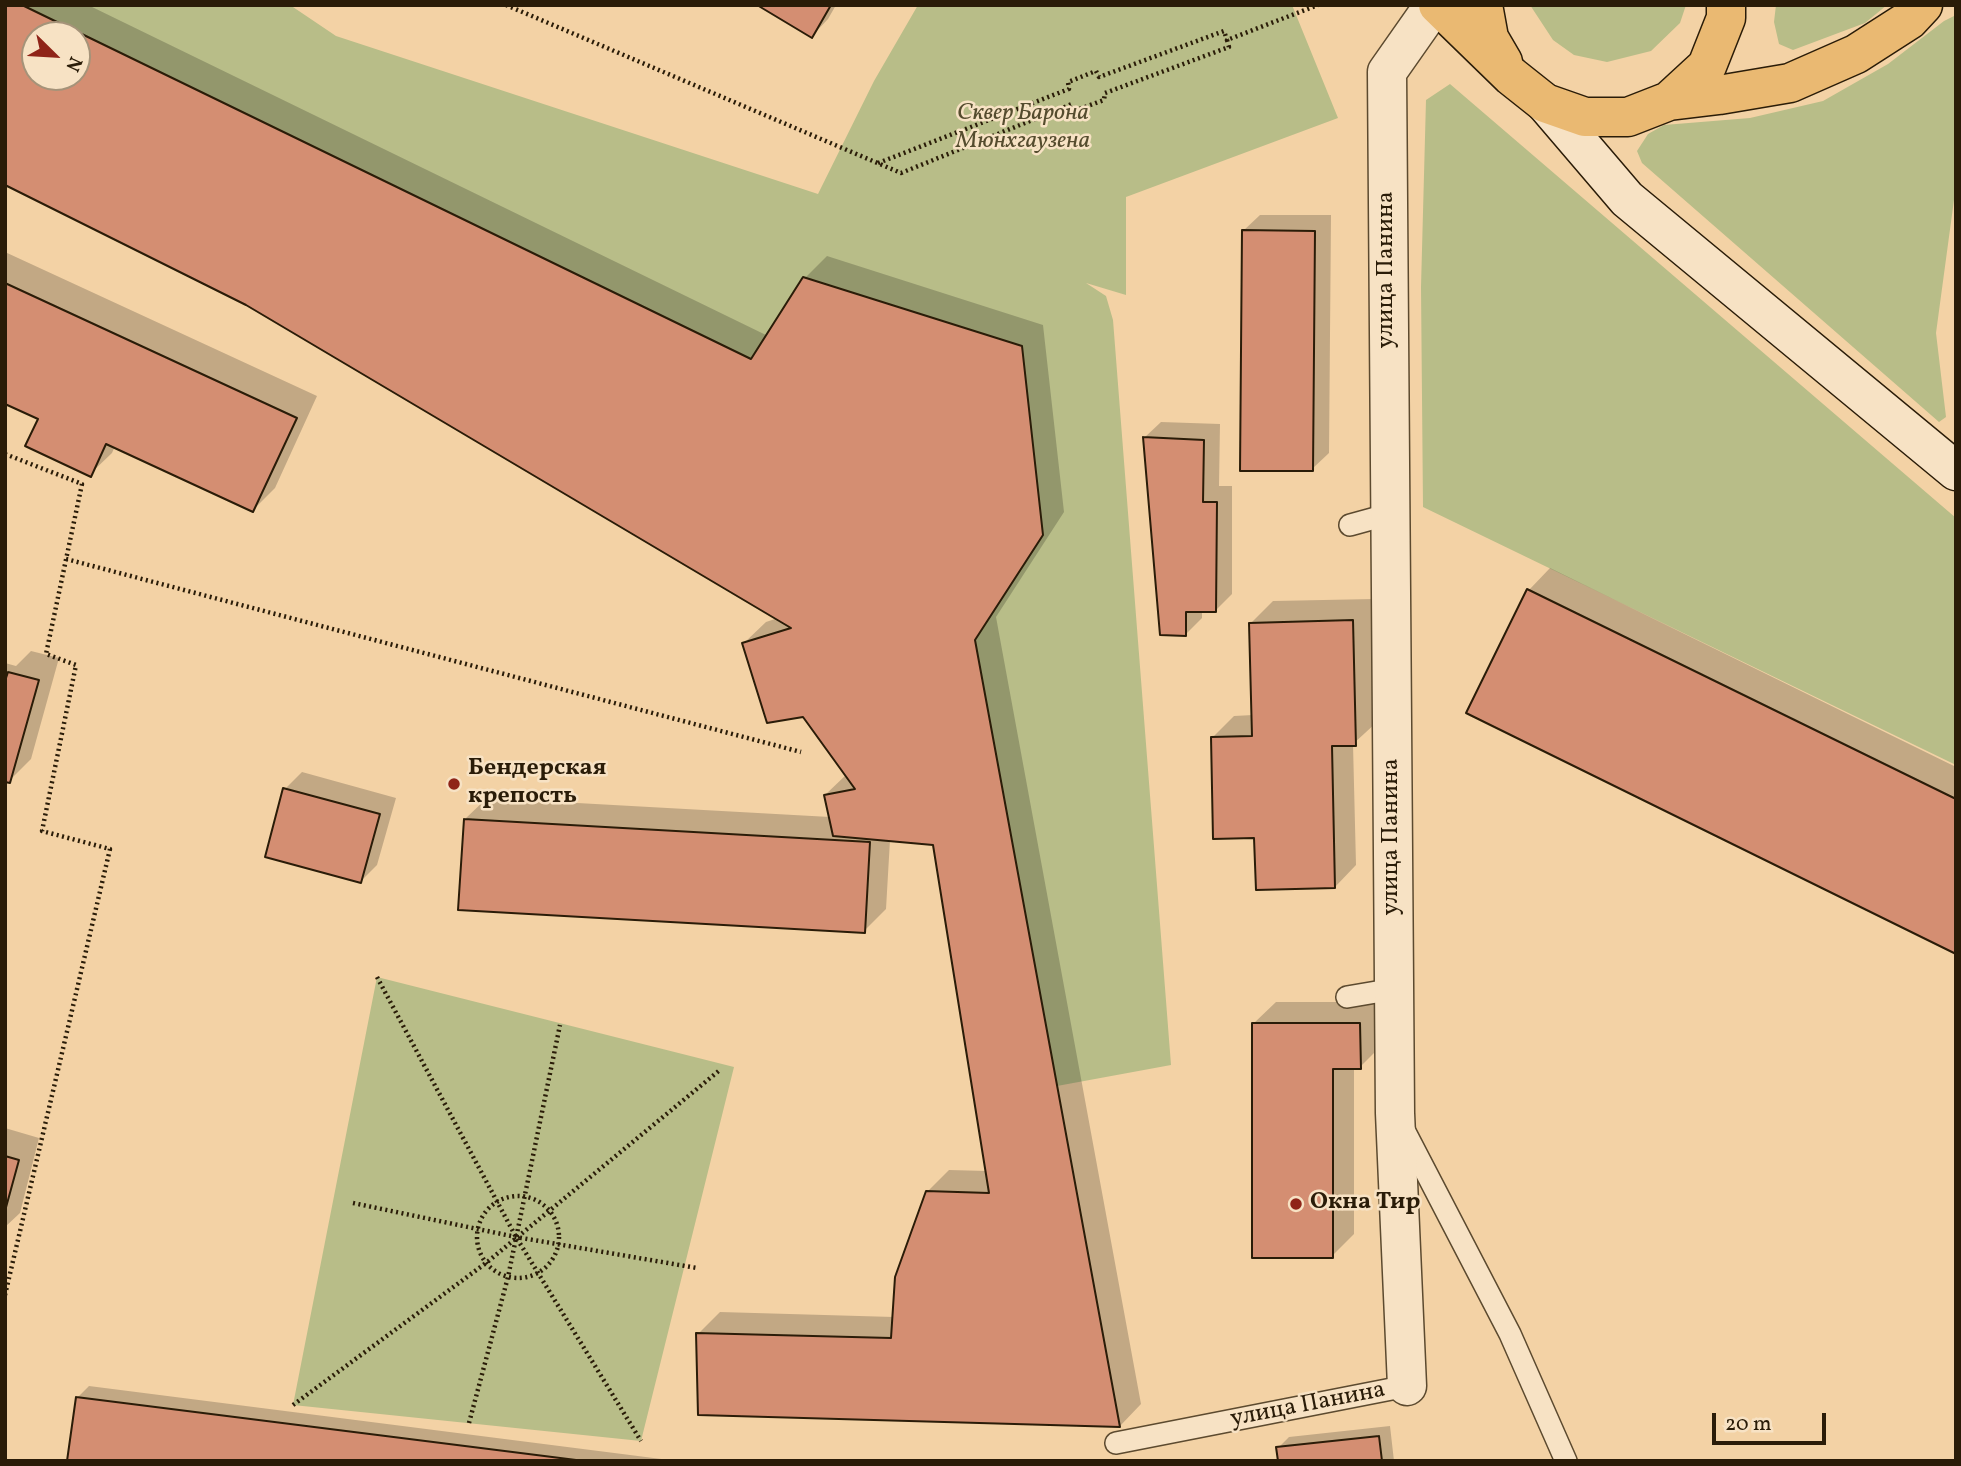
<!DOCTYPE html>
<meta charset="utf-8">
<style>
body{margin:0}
#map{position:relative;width:1961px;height:1466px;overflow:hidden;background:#f3d2a5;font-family:Vollkorn,serif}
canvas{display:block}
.frame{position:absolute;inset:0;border:7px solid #2a1c08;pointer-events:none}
.north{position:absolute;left:21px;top:21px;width:70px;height:70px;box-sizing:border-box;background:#f7e2c4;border:2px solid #a59379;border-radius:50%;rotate:114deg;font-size:19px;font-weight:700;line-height:28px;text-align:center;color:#2a1c08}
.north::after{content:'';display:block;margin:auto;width:24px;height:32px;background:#8f2418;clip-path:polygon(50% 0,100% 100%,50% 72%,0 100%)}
.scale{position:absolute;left:1712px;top:1413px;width:114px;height:32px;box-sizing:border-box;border:4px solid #2a1c08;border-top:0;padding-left:9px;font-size:21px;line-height:24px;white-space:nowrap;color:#2a1c08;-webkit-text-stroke:5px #f7e2c4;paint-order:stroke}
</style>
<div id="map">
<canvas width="1961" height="1466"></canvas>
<div class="frame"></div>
<div class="north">N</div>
<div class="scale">20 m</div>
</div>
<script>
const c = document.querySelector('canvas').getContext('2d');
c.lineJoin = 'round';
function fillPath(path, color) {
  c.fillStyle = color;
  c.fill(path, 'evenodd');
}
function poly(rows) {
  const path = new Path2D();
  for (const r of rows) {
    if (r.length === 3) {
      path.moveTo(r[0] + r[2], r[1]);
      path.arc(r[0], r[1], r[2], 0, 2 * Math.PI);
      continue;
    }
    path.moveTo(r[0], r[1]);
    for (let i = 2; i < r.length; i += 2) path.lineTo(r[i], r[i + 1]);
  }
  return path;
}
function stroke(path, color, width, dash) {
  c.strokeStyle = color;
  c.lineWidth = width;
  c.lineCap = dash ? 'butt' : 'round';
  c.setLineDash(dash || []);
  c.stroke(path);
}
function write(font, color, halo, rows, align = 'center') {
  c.font = font + ' Vollkorn,serif';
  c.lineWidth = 5;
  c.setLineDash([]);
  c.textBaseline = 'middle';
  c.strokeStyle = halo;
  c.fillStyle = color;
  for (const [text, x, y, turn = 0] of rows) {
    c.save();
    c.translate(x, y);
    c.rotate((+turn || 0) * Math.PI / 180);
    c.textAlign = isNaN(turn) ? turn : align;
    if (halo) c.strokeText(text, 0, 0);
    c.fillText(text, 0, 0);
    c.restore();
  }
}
fillPath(poly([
 [22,5,290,5,336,36,818,194,874,81,918,5,1292,5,1338,118,1126,197,1126,295,1086,283,1106,296,1113,320,1171,1065,1057,1086,975,640,1043,535,1022,346,803,277,751,359],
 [1530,5,1686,5,1680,23,1651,51,1607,62,1574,55,1553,40],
 [1776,5,1887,5,1865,23,1793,50,1779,44,1774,22],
 [1956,15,1956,185,1936,333,1946,417,1939,422,1642,163,1637,151,1648,134,1664,125,1750,118,1823,101,1888,64,1944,21],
 [1450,84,1956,518,1956,765,1423,507,1421,287,1426,100],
 [377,977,734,1067,641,1441,293,1405]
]), '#b8bd88');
fillPath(poly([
 [5,5,88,5,768,336,805,278,827,256,1043,325,1064,512,996,617,1141,1404,1120,1426,698,1334,720,1312,894,1317,927,1192,949,1170,987,1171,934,843,890,840,886,909,864,931,465,819,487,798,830,817,825,795,847,774,804,715,744,643,766,622,778,618,247,303,5,183],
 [35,35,77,35,77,77,35,77],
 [760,5,836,5,828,19,812,36],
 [1260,215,1331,215,1329,453,1312,469,1243,231],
 [5,252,317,396,275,488,253,510,115,446,112,453,90,474,40,419,5,403],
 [1161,422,1220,424,1219,486,1232,486,1232,594,1215,611,1202,611,1202,618,1185,635,1144,438],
 [1550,568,1956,767,1956,952,1529,590],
 [1374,599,1377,722,1353,744,1356,865,1335,887,1256,836,1212,738,1234,716,1253,715,1251,623,1273,601],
 [31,651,59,658,31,759,9,781,5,780,5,663,16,666],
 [302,772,396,798,377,865,361,881,285,789],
 [1276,1002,1381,1002,1382,1045,1360,1067,1354,1067,1354,1234,1332,1256,1254,1023],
 [5,1128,39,1138,20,1213,5,1227],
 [89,1386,677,1461,69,1461,78,1397],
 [1390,1426,1394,1461,1279,1461,1278,1448,1289,1437]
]), '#0003');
const building = poly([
 [5,5,22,5,751,359,803,277,1022,346,1043,535,975,640,1120,1427,698,1415,696,1333,891,1338,895,1277,926,1191,989,1193,933,845,833,836,824,795,855,789,803,717,767,723,742,643,791,628,246,305,5,185,5,5],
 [35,35,77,35,77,77,35,77,35,35],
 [757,5,831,5,812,38,757,5],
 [1242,230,1315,231,1313,471,1240,471,1242,230],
 [5,283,297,418,253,512,106,444,91,477,25,446,38,419,5,404,5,283],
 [1143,437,1204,440,1203,502,1217,502,1216,612,1186,612,1186,636,1160,635,1143,437],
 [1527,589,1956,799,1956,954,1466,713,1527,589],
 [1353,620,1356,746,1332,746,1335,888,1256,890,1254,838,1213,839,1211,737,1252,736,1249,623,1353,620],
 [8,672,39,680,10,783,5,782,5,681,8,672],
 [283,788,380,814,361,883,265,857,283,788],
 [464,819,870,842,865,933,458,910,464,819],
 [1252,1023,1360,1023,1361,1069,1333,1069,1333,1258,1252,1258,1252,1023],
 [5,1156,19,1160,5,1211,5,1156],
 [76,1397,584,1461,67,1461,76,1397],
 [1379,1436,1382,1461,1278,1461,1276,1447,1379,1436]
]);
fillPath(building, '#d48e72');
stroke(building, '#2a1c08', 2);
const lane = poly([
 [1350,525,1390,514],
 [1347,997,1394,989],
 [1404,1130,1510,1334,1566,1461],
 [1116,1443,1407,1386]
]);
const street = poly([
 [1407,1386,1395,1113,1387,72,1434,5]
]);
const secondary = poly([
 [1545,103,1627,199,1956,471]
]);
const primary = poly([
 [1438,5,1511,76,1545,103,1585,117,1628,117,1669,101,1719,95,1790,83,1856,54,1909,20,1923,5],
 [1483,5,1489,38,1503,62],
 [1669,101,1707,66,1726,18,1726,5]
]);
stroke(lane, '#5c4a2f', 24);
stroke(street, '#5c4a2f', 41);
stroke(secondary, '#2a1c08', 41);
stroke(primary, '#2a1c08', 41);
stroke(poly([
 [506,5,901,173,1072,104,1074,111,1104,100,1105,93,1229,47,1227,40,1318,5],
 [878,163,1069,89,1068,82,1096,71,1099,77,1224,31,1227,40],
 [5,454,82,484,46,654,76,665,42,831,110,849,5,1295],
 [66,559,801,752],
 [377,977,516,1237,641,1441],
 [518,1237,41],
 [353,1203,516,1237,697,1268],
 [293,1405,486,1263,721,1069],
 [469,1423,508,1277,560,1025]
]), '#2a1c08', 4.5, [2, 3.5]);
stroke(lane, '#f7e2c4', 21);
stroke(street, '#f7e2c4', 38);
stroke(secondary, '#f7e2c4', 38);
stroke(primary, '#eab972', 38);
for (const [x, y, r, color] of [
 [454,784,7,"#8f2418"],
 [1296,1204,7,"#8f2418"]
]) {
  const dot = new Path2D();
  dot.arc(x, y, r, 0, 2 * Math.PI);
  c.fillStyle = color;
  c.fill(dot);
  stroke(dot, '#f7e2c4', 2.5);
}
write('italic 24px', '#554c2e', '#f7e2c4', [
 ["Сквер Барона",1023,115],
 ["Мюнхгаузена",1023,143]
]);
write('24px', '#2a1c08', '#f7e2c4', [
 ["улица Панина",1388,270,-90],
 ["улица Панина",1393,837,-90],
 ["улица Панина",1308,1406,-11]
]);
write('bold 24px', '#2a1c08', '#f7e2c4', [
 ["Бендерская",468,770],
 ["крепость",468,798],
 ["Окна Тир",1310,1204]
], 'left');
</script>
